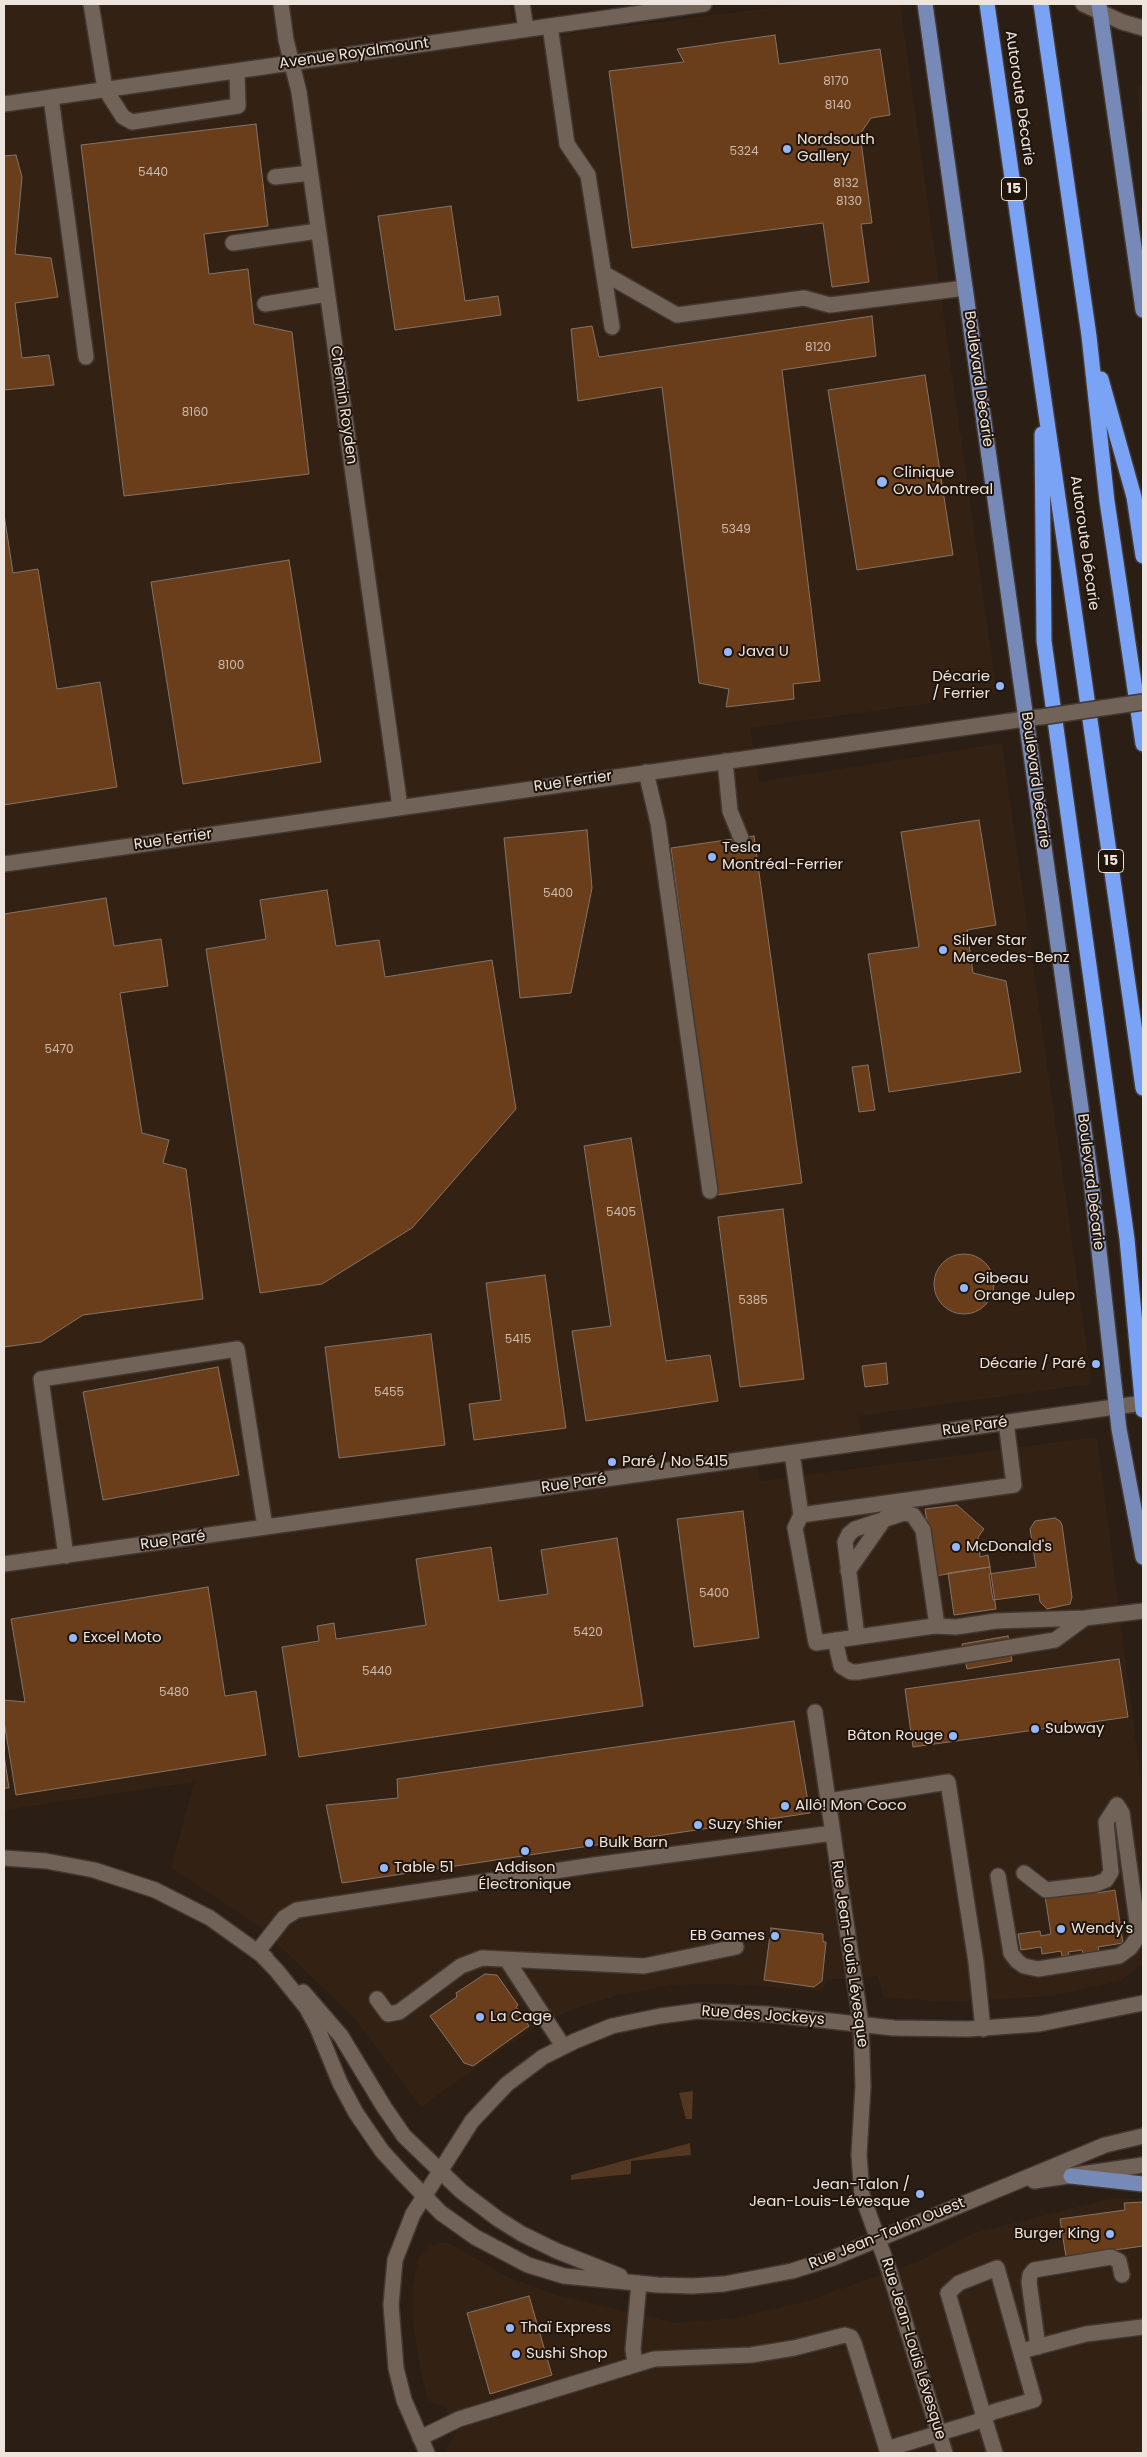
<!DOCTYPE html>
<meta charset="utf-8">
<style>
body{margin:0}
#map{position:relative;width:1147px;height:2457px;overflow:hidden;background:#2a1e15;font-family:Poppins,sans-serif}
canvas{display:block}
.frame{position:absolute;inset:0;border:5px solid #ede4de;pointer-events:none}
</style>
<div id="map">
<canvas width="1147" height="2457"></canvas>
<div class="frame"></div>
</div>
<script>
const c = document.querySelector('canvas').getContext('2d');
c.lineJoin = 'round';
function fillPath(path, color) {
  c.fillStyle = color;
  c.fill(path, 'evenodd');
}
function poly(rows) {
  const path = new Path2D();
  for (const r of rows) {
    if (r.length === 3) {
      path.moveTo(r[0] + r[2], r[1]);
      path.arc(r[0], r[1], r[2], 0, 2 * Math.PI);
      continue;
    }
    path.moveTo(r[0], r[1]);
    for (let i = 2; i < r.length; i += 2) path.lineTo(r[i], r[i + 1]);
  }
  return path;
}
function stroke(path, color, width, dash) {
  c.strokeStyle = color;
  c.lineWidth = width;
  c.lineCap = dash ? 'butt' : 'round';
  c.setLineDash(dash || []);
  c.stroke(path);
}
function write(font, color, halo, rows, align = 'center') {
  c.font = font + ' Poppins,sans-serif';
  c.lineWidth = 4;
  c.setLineDash([]);
  c.textBaseline = 'middle';
  c.strokeStyle = halo;
  c.fillStyle = color;
  for (const [text, x, y, turn = 0] of rows) {
    c.save();
    c.translate(x, y);
    c.rotate((+turn || 0) * Math.PI / 180);
    c.textAlign = isNaN(turn) ? turn : align;
    if (halo) c.strokeText(text, 0, 0);
    c.fillText(text, 0, 0);
    c.restore();
  }
}
fillPath(poly([
 [4,4,510,4,516,40,801,4,900,4,997,694,750,728,759,782,1002,743,1092,1384,859,1416,861,1434,755,1450,760,1481,1097,1437,1143,1796,1143,1963,1121,1981,1052,1996,945,2002,883,1997,878,1976,828,1980,822,1991,726,1984,671,1985,616,1996,574,2009,537,2025,421,2107,354,2018,259,1926,171,1868,194,1782,4,1810],
 [1143,84,1143,139,1137,87],
 [1109,2199,1143,2199,1143,2453,447,2453,447,2448,456,2433,446,2407,435,2404,428,2400,420,2370,413,2323,413,2286,418,2258,425,2249,439,2243,449,2243,506,2276,556,2295,676,2323,735,2318,807,2301,921,2260,973,2233]
]), '#332114');
fillPath(poly([
 [693,2091,692,2119,686,2119,679,2093],
 [690,2143,691,2155,631,2161,631,2174,571,2180,571,2175]
]), '#543721');
const building = poly([
 [775,35,779,64,880,49,890,115,871,118,860,134,872,223,861,224,869,282,832,287,823,223,632,248,609,71,684,62,677,49,775,35],
 [256,124,268,226,204,234,209,274,248,269,254,324,292,332,309,474,124,496,81,145,256,124],
 [16,155,22,177,15,254,51,258,58,297,15,303,22,358,49,355,54,385,4,390,4,156,16,155],
 [451,206,465,301,498,296,501,315,395,330,378,216,451,206],
 [872,316,876,356,782,370,820,681,793,684,794,699,726,707,729,689,699,683,662,387,578,401,571,329,592,326,599,357,872,316],
 [925,375,953,555,857,570,828,390,925,375],
 [4,514,13,573,38,569,57,689,100,682,117,787,4,805,4,514],
 [289,560,321,762,183,784,151,582,289,560],
 [979,820,996,925,967,930,973,973,1006,981,1021,1072,889,1092,868,954,919,947,901,832,979,820],
 [587,830,592,888,571,993,520,998,504,838,587,830],
 [754,836,802,1183,717,1195,671,848,754,836],
 [327,890,336,946,379,940,385,977,492,960,516,1109,412,1228,322,1284,260,1293,206,949,266,939,260,900,327,890],
 [106,898,114,946,161,939,168,986,120,993,142,1133,169,1140,163,1163,186,1169,203,1299,83,1315,41,1342,4,1347,4,914,106,898],
 [868,1065,875,1110,859,1112,852,1067,868,1065],
 [631,1138,666,1361,710,1355,718,1401,586,1421,572,1331,611,1326,584,1146,631,1138],
 [783,1209,804,1379,740,1387,718,1217,783,1209],
 [964,1284,30],
 [545,1275,566,1428,474,1440,469,1404,501,1400,486,1283,545,1275],
 [431,1334,445,1445,339,1458,325,1347,431,1334],
 [886,1363,888,1384,865,1387,862,1366,886,1363],
 [218,1367,239,1475,103,1500,83,1392,218,1367],
 [957,1505,984,1529,978,1537,980,1557,988,1555,990,1567,935,1576,925,1509,957,1505],
 [743,1511,759,1638,694,1647,677,1519,743,1511],
 [1055,1518,1060,1521,1062,1525,1072,1597,1070,1604,1047,1609,1040,1602,1039,1594,993,1600,989,1574,1036,1567,1030,1529,1035,1521,1055,1518],
 [617,1538,643,1706,299,1757,282,1647,319,1641,317,1626,334,1623,336,1639,426,1625,416,1559,491,1547,499,1601,548,1594,541,1550,617,1538],
 [990,1567,996,1609,954,1615,948,1573,990,1567],
 [208,1587,225,1696,256,1691,266,1755,16,1795,4,1721,4,1700,25,1702,11,1619,208,1587],
 [1008,1636,1012,1661,967,1669,962,1644,1008,1636],
 [1119,1659,1128,1717,913,1747,905,1689,1119,1659],
 [794,1721,810,1813,342,1883,326,1805,398,1798,397,1779,794,1721],
 [4,1755,9,1788,4,1788,4,1755],
 [1096,1888,1097,1893,1115,1890,1123,1943,1098,1947,1099,1951,1083,1953,1082,1950,1068,1952,1069,1955,1062,1956,1061,1951,1042,1954,1041,1947,1021,1950,1018,1934,1040,1931,1041,1936,1051,1934,1045,1896,1096,1888],
 [771,1928,823,1934,823,1942,826,1942,822,1981,814,1987,764,1980,771,1928],
 [485,1974,497,1975,518,2005,516,2007,529,2026,473,2066,464,2063,430,2016,457,1997,456,1993,485,1974],
 [1143,2202,1143,2246,1066,2257,1060,2219,1125,2210,1124,2203,1143,2202],
 [529,2296,552,2375,490,2394,467,2313,529,2296]
]);
fillPath(building, '#6a3e1b');
stroke(building, '#827368', 1);
const minor = poly([
 [91,4,105,89,123,117,132,122,238,106,237,71],
 [281,4,286,40,299,92,400,807],
 [522,4,526,29],
 [1083,4,1122,22,1143,28],
 [550,26,567,144,588,175,612,327],
 [51,98,86,357],
 [4,104,704,4],
 [275,177,310,173],
 [233,243,318,231],
 [605,274,677,315,804,298,830,305,965,288],
 [265,304,327,294],
 [725,761,730,811,741,838],
 [646,772,658,823,710,1191],
 [4,864,1039,717],
 [792,1453,801,1515,1014,1485,1006,1422],
 [801,1515,795,1528,816,1643,934,1626,956,1627,996,1621,1085,1618,1143,1611],
 [66,1556,41,1379,237,1349,265,1527],
 [4,1564,1143,1403],
 [848,1571,885,1518],
 [857,1637,845,1542,849,1534,855,1529,904,1513,913,1515,923,1530,937,1626],
 [835,1640,841,1666,851,1672,858,1672,1055,1640,1085,1618],
 [815,1712,861,2024,863,2086,859,2155,862,2195,889,2270,945,2453],
 [828,1801,948,1782,976,1962,983,2029],
 [4,1858,46,1861,94,1870,155,1890,210,1918,266,1958],
 [998,1876,1011,1953,1017,1961,1024,1966,1038,1969,1119,1956,1130,1948,1137,1938,1138,1929,1122,1813,1117,1805,1106,1822,1111,1872,1106,1880,1096,1884,1046,1890,1024,1873],
 [258,1951,277,1971,306,2007,317,2027,340,2083,356,2113,382,2151,402,2173,441,2213,475,2237,528,2265,564,2276,658,2285,693,2286,724,2284,792,2271,833,2258,1105,2145,1143,2136],
 [258,1951,284,1918,297,1910,594,1865,833,1833],
 [507,1960,563,2046],
 [303,1992,341,2036,384,2107,404,2136,461,2191,498,2219,522,2234,557,2251,620,2276],
 [377,1999,388,2014,399,2012,461,1966,482,1958,644,1966,736,1947],
 [1034,2181,1143,2165],
 [1038,2347,1029,2282,1030,2275,1034,2270,1111,2257,1119,2261,1122,2275],
 [1029,2349,1086,2334,1143,2327],
 [635,2364,633,2349,639,2283],
 [420,2438,459,2419,654,2359,751,2355,794,2348,845,2335,851,2337,854,2343,888,2453],
 [887,2449,976,2422,984,2417,993,2412,1034,2400,997,2268,959,2283,948,2293,984,2417,995,2453],
 [427,2453,404,2400,396,2368,391,2305,395,2260,413,2214,472,2121,507,2084,543,2057,575,2041,612,2026,660,2016,698,2011,766,2014,894,2028,968,2029,1039,2024,1143,2003]
]);
const major = poly([
 [925,4,1091,1179,1119,1429,1143,1557],
 [1099,4,1143,310],
 [1071,2176,1143,2184]
]);
const highway = poly([
 [987,4,1143,1088],
 [1041,4,1089,336,1107,501,1143,744],
 [1101,379,1134,497,1143,556],
 [1042,434,1044,641,1127,1239,1143,1410]
]);
stroke(minor, '#423832', 18);
stroke(major, '#423832', 18);
stroke(highway, '#423832', 18);
stroke(minor, '#726358', 15);
stroke(major, '#7789b6', 15);
stroke(highway, '#7aa2f5', 15);
const minorBridge = poly([
 [1041,717,1143,702]
]);
stroke(minorBridge, '#423832', 18, []);
stroke(minorBridge, '#726358', 15);
for (const [x, y, r, color] of [
 [787,149,5,"#94b7fd"],
 [882,482,6,"#94b7fd"],
 [728,652,5,"#94b7fd"],
 [1000,686,5,"#94b7fd"],
 [712,857,5,"#94b7fd"],
 [943,950,5,"#94b7fd"],
 [964,1288,5,"#94b7fd"],
 [1096,1364,5,"#94b7fd"],
 [612,1462,5,"#94b7fd"],
 [956,1547,5,"#94b7fd"],
 [73,1638,5,"#94b7fd"],
 [1035,1729,5,"#94b7fd"],
 [953,1736,5,"#94b7fd"],
 [785,1806,5,"#94b7fd"],
 [698,1825,5,"#94b7fd"],
 [589,1843,5,"#94b7fd"],
 [525,1851,5,"#94b7fd"],
 [384,1868,5,"#94b7fd"],
 [1061,1929,5,"#94b7fd"],
 [775,1936,5,"#94b7fd"],
 [480,2017,5,"#94b7fd"],
 [920,2194,5,"#94b7fd"],
 [1110,2234,5,"#94b7fd"],
 [510,2328,5,"#94b7fd"],
 [516,2354,5,"#94b7fd"]
]) {
  const dot = new Path2D();
  dot.arc(x, y, r, 0, 2 * Math.PI);
  c.fillStyle = color;
  c.fill(dot);
  stroke(dot, '#20150c', 2);
}
write('12px', '#ccbaad', null, [
 ["8170",836,82],
 ["8140",838,106],
 ["5324",744,152],
 ["5440",153,173],
 ["8132",846,184],
 ["8130",849,202],
 ["8120",818,348],
 ["8160",195,413],
 ["5349",736,530],
 ["8100",231,666],
 ["5400",558,894],
 ["5470",59,1050],
 ["5405",621,1213],
 ["5385",753,1301],
 ["5415",518,1340],
 ["5455",389,1393],
 ["5400",714,1594],
 ["5420",588,1633],
 ["5440",377,1672],
 ["5480",174,1693]
]);
for (const [x, y, w] of [
 [1014,189,25],
 [1111,861,25]
]) {
  const box = new Path2D();
  box.roundRect(x - w / 2, y - 11.5, w, 23, 4);
  c.fillStyle = '#20150c';
  c.fill(box);
  stroke(box, '#ede4de', 1);
}
write('bold 14px', '#ede4de', null, [
 ["15",1014,189],
 ["15",1111,861]
]);
write('15px', '#ede4de', '#20150c', [
 ["Avenue Royalmount",354,54,-8],
 ["Autoroute Décarie",1019,98,82],
 ["Boulevard Décarie",978,379,82],
 ["Chemin Royden",343,405,82],
 ["Autoroute Décarie",1084,543,82],
 ["Boulevard Décarie",1035,780,82],
 ["Rue Ferrier",573,782,-8],
 ["Rue Ferrier",173,840,-8],
 ["Boulevard Décarie",1090,1182,83],
 ["Rue Paré",975,1427,-8],
 ["Rue Paré",574,1484,-8],
 ["Rue Paré",173,1541,-8],
 ["Rue Jean-Louis Lévesque",849,1954,82],
 ["Rue des Jockeys",763,2016,4],
 ["Rue Jean-Talon Ouest",887,2234,-22],
 ["Rue Jean-Louis Lévesque",913,2349,73]
]);
write('15px', '#ede4de', '#20150c', [
 ["Nordsouth",797,140],
 ["Gallery",797,157],
 ["Clinique",893,473],
 ["Ovo Montreal",893,490],
 ["Java U",738,652],
 ["Décarie",990,677,"right"],
 ["/ Ferrier",990,694,"right"],
 ["Tesla",722,848],
 ["Montréal-Ferrier",722,865],
 ["Silver Star",953,941],
 ["Mercedes-Benz",953,958],
 ["Gibeau",974,1279],
 ["Orange Julep",974,1296],
 ["Décarie / Paré",1086,1364,"right"],
 ["Paré / No 5415",622,1462],
 ["McDonald's",966,1547],
 ["Excel Moto",83,1638],
 ["Subway",1045,1729],
 ["Bâton Rouge",943,1736,"right"],
 ["Allô! Mon Coco",795,1806],
 ["Suzy Shier",708,1825],
 ["Bulk Barn",599,1843],
 ["Table 51",394,1868],
 ["Addison",525,1868,"center"],
 ["Électronique",525,1885,"center"],
 ["Wendy's",1071,1929],
 ["EB Games",765,1936,"right"],
 ["La Cage",490,2017],
 ["Jean-Talon /",910,2185,"right"],
 ["Jean-Louis-Lévesque",910,2202,"right"],
 ["Burger King",1100,2234,"right"],
 ["Thaï Express",520,2328],
 ["Sushi Shop",526,2354]
], 'left');
</script>
